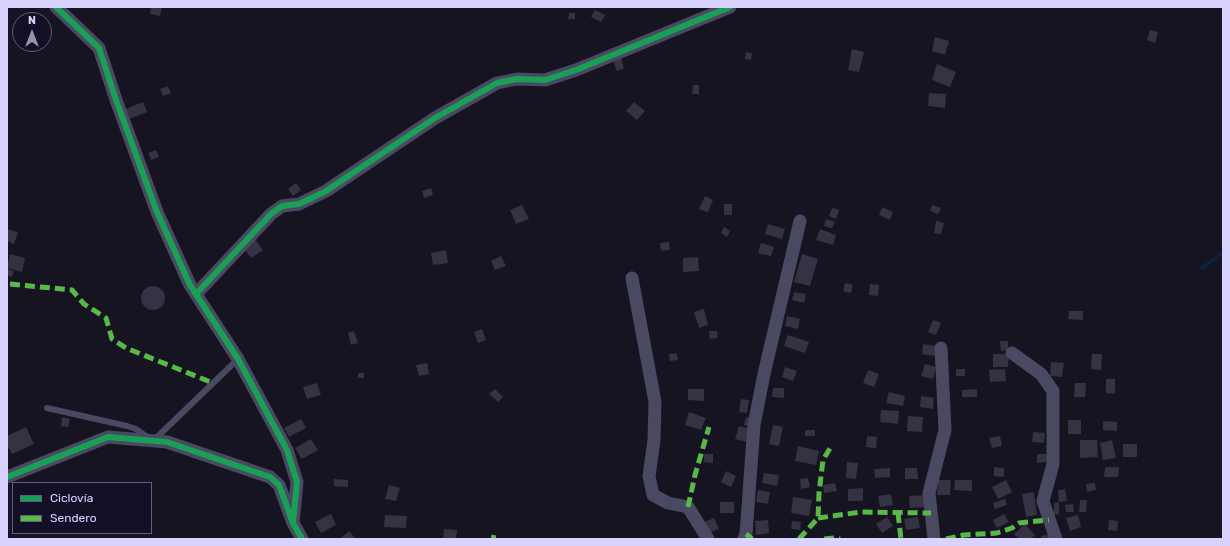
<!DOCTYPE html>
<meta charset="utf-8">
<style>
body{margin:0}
#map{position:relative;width:1230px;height:546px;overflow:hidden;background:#161421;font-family:Rubik,sans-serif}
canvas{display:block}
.frame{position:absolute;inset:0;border:8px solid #d9d4ff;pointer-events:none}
.legend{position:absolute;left:12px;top:482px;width:140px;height:52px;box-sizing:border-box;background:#130f26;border:1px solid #625e7d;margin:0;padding:5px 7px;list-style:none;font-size:12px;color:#d9d4ff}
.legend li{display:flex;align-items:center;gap:8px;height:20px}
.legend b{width:20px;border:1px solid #625e7d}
.north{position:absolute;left:12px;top:12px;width:40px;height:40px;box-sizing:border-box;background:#130f26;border:1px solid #625e7d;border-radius:50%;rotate:0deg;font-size:11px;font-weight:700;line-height:16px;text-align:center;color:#d9d4ff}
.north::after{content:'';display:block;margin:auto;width:14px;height:18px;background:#9591b1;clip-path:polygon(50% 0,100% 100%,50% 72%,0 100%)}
</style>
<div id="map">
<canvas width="1230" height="546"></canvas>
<div class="frame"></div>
<ul class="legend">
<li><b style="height:5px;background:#1a9f57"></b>Ciclovía</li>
<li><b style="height:5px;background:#58b947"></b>Sendero</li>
</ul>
<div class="north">N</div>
</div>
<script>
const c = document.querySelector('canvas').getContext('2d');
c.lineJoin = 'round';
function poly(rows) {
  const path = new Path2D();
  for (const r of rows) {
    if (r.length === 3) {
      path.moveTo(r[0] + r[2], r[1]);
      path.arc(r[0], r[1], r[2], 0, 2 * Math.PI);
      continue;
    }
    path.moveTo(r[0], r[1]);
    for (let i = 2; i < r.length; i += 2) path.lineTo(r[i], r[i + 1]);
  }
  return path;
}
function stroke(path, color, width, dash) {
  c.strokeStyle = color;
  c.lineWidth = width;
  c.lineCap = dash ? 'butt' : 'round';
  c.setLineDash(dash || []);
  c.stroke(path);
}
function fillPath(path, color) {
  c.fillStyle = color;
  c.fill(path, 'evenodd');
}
stroke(poly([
 [1202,268,1221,254,1223,254]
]), '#0d2144', 3.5);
fillPath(poly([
 [151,7,162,7,160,16,150,14],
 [595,10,605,15,601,22,591,17],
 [569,13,575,13,575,19,568,19],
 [1150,30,1158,32,1155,43,1147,40],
 [935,37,949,41,945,55,932,51],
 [852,49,864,52,859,72,848,70],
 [746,52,752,53,751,60,745,59],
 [621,57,624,69,617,71,613,60],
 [937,64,956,72,950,87,932,80],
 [693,85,699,85,699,94,692,94],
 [168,86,171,93,163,96,160,89],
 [929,93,946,94,945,108,928,106],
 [143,102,147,112,127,120,123,110],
 [634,102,645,111,637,120,626,111],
 [156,150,159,157,151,160,148,153],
 [296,183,301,190,293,196,288,189],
 [431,188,433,195,424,198,422,191],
 [705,196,713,200,708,212,699,209],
 [724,204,732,204,732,215,724,215],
 [522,205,529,219,516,224,510,210],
 [932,205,941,208,938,214,930,211],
 [882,207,893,212,890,220,879,215],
 [832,208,839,210,836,219,829,216],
 [826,219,835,222,832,228,824,226],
 [936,221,944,223,941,234,934,233],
 [768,224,785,229,782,239,765,234],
 [724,227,730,231,727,237,721,233],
 [7,229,18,232,14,244,7,241],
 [820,229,836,235,833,245,816,240],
 [255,239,263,250,251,258,243,247],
 [669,242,670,250,661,251,660,243],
 [761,243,774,247,771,256,758,253],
 [446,250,448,263,433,265,431,253],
 [10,254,25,258,22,272,7,268],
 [802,254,818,259,810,286,794,282],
 [501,256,506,266,495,270,491,261],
 [698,257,699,271,683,272,683,258],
 [7,269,14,271,12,277,7,275],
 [845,283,853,285,851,293,843,291],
 [870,284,879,285,878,296,869,295],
 [153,298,12],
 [794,292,806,294,804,303,792,300],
 [704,309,708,325,699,328,694,312],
 [1069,311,1083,311,1083,320,1068,319],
 [787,316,800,319,798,329,785,326],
 [933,320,941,323,936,335,928,332],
 [482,329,486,340,478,343,474,332],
 [354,331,358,343,351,345,348,333],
 [709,331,717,331,718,338,710,339],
 [788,335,809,342,805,353,784,346],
 [1000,341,1008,341,1008,350,1001,351],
 [923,344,936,346,935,356,922,354],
 [677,353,678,360,670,361,669,354],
 [993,354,1009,354,1008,367,993,367],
 [1092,354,1102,354,1101,370,1091,369],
 [1051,362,1064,363,1062,377,1050,376],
 [427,363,429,374,419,376,416,365],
 [925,364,936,367,933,379,921,376],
 [785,367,797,371,793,381,782,377],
 [956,369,965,369,965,376,956,376],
 [1005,369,1006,381,990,382,989,370],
 [868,370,879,374,874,387,863,383],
 [358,373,364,373,364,378,358,378],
 [1106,379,1115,379,1115,394,1106,393],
 [317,383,321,395,307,399,303,387],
 [1075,383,1086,383,1085,397,1074,397],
 [773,388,784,388,784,398,772,397],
 [495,389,503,397,498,402,489,394],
 [688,389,704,389,704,401,688,400],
 [977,389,977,397,962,397,962,390],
 [889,392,905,396,903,406,886,403],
 [921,396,934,398,933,409,920,407],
 [741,399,749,400,747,413,739,412],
 [881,410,899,411,898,424,880,422],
 [689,412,706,418,701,430,685,425],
 [908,416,923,417,922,432,907,431],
 [62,417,70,419,68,427,61,426],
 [746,417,751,418,749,426,744,425],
 [301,419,306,428,289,437,284,428],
 [1068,420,1081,420,1081,434,1068,434],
 [1103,421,1117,422,1117,431,1103,430],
 [773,425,783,427,779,446,769,444],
 [739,426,750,429,747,442,735,439],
 [26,427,34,444,12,454,7,445,7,436],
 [805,430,815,430,815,436,805,436],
 [1033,432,1045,433,1044,443,1032,442],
 [867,436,877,437,876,448,866,447],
 [1000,436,1002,446,992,448,989,438],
 [311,439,318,450,302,459,295,448],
 [1080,440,1097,440,1098,457,1080,458],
 [1112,440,1116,458,1103,460,1100,443],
 [1123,444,1137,444,1137,457,1123,457],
 [798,446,819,451,816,465,795,461],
 [704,454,713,454,713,463,704,462],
 [1037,454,1048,454,1048,462,1037,463],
 [847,462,858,463,856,479,846,478],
 [994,467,1004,468,1004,477,994,476],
 [1105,467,1119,467,1118,477,1104,477],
 [890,468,890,477,875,478,874,469],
 [905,468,917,468,918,479,905,479],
 [726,471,736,476,731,487,721,482],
 [764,473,779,475,777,486,762,483],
 [808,478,810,487,801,489,800,479],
 [334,479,348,480,348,487,334,486],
 [938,480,951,480,950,495,937,495],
 [955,480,972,480,972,491,954,490],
 [1006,480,1012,492,998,499,992,487],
 [835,483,837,491,824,493,823,485],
 [1095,483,1096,490,1087,492,1086,484],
 [389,485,400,488,396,501,385,499],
 [863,488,863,501,848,501,848,489],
 [1065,489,1067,501,1059,502,1058,490],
 [758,490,770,492,768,504,756,502],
 [1034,492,1037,515,1026,517,1022,494],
 [891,494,893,505,880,507,878,496],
 [926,495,927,507,910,508,909,496],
 [793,497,812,500,809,516,791,513],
 [1005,499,1007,505,995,509,993,503],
 [1080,500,1087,500,1086,512,1079,512],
 [720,502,734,502,734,513,720,513],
 [1059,502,1059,514,1054,515,1054,503],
 [1073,504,1074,512,1066,512,1065,505],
 [331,514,336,525,321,533,315,522],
 [1004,514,1009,522,997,528,993,520],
 [385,515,407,516,406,528,384,527],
 [1078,515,1081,527,1070,531,1066,518],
 [887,517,893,526,882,533,876,524],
 [918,517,920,528,906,530,904,519],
 [714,518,719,529,707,534,702,523],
 [768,520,769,533,756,535,755,521],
 [1109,520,1118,521,1117,531,1108,530],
 [792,521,801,522,800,530,791,529],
 [1025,524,1035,535,1030,539,1019,539,1014,534],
 [444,529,457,530,456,539,443,539],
 [349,531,356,539,342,539,341,538],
 [1051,534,1052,539,1042,539,1041,536]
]), '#343243');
stroke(poly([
 [47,408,127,426,136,429,153,441,238,359]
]), '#4a4962', 6);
stroke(poly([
 [56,7,99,48,116,100,157,212,190,285,238,359,287,450,297,482,293,523],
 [632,278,655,402,654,440,649,476,653,495,668,503,688,507,708,539],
 [196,294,271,214,282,206,299,204,326,191,435,118,497,83,517,79,545,80,576,70,730,7],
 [1012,353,1041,374,1053,391,1053,464,1043,501,1056,539],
 [7,477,108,437,167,442,270,477,279,485,293,523,302,539],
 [744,539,746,534,754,425,764,374,800,221],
 [934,539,929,493,945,430,941,348]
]), '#4a4962', 13);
stroke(poly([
 [10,284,72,290,84,304,106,318,112,339,126,348,213,383],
 [688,507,695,475,709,427],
 [898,513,901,539],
 [818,518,861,512,931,513],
 [746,534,752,539],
 [493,539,494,535],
 [799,539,818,518,819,493,823,460,832,445],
 [824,539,835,538,840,539],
 [946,539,964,535,997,533,1012,528,1019,523,1049,520]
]), '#58b947', 5, [10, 5]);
stroke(poly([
 [56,7,99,48,116,100,157,212,190,285,238,359,287,450,297,482,293,523],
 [196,294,271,214,282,206,299,204,326,191,435,118,497,83,517,79,545,80,576,70,730,7],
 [7,477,108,437,167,442,270,477,279,485,293,523,302,539]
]), '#1a9f57', 6);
</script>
